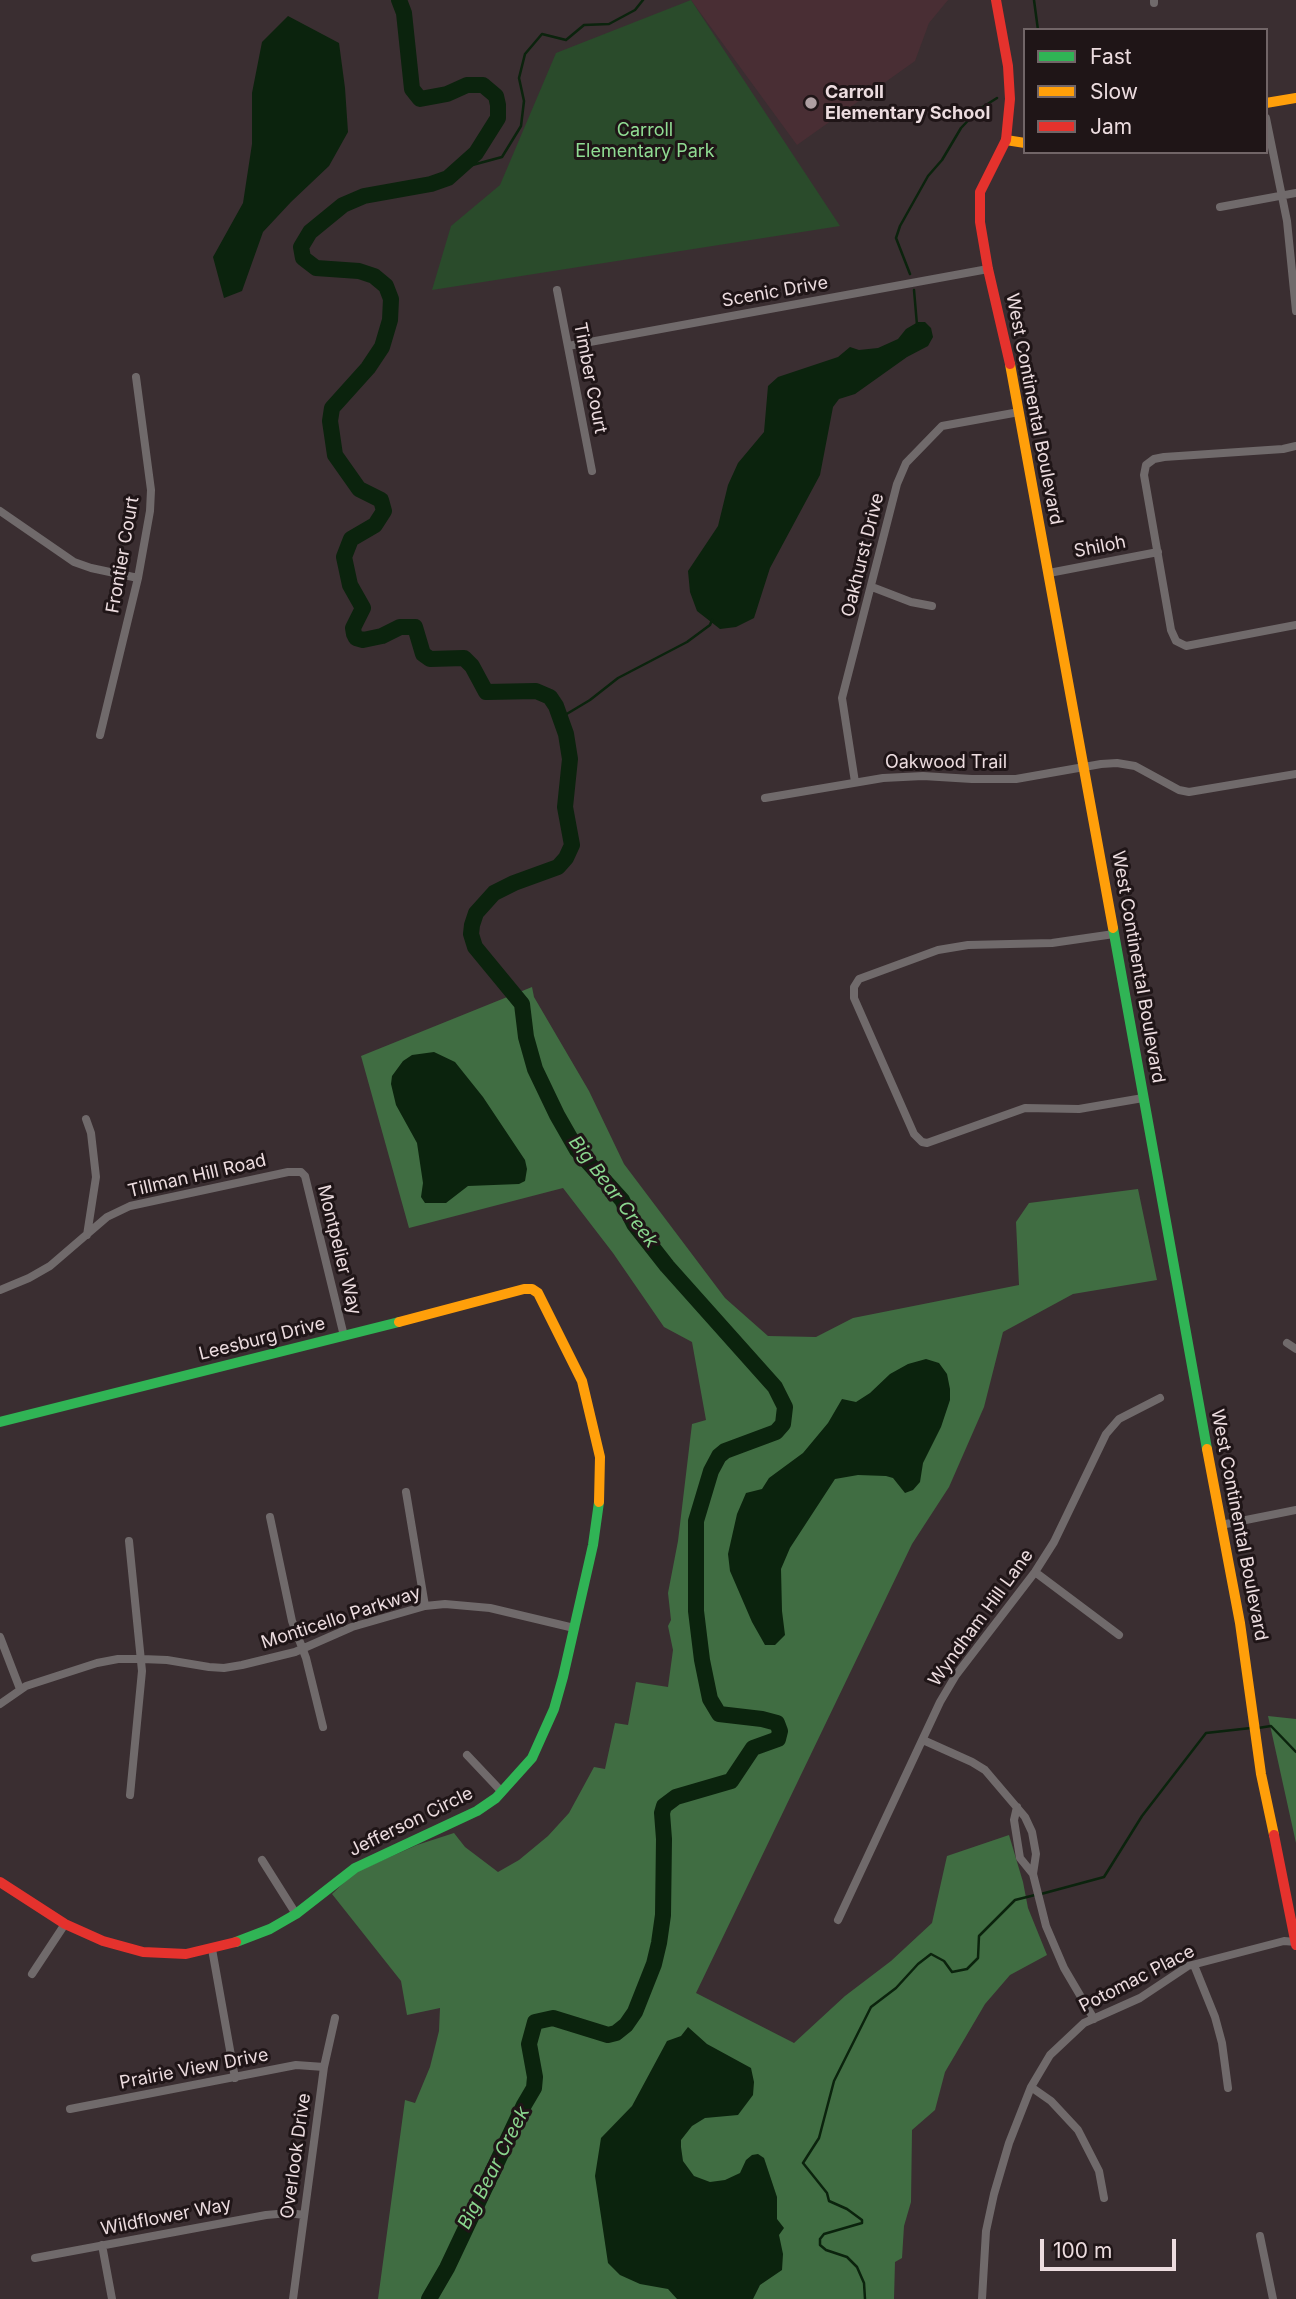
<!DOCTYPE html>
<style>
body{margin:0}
#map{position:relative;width:1296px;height:2299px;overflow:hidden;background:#3a2e31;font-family:Inter,sans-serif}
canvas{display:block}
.legend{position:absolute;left:1023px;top:28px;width:245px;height:126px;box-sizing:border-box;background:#1f1517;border:2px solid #716567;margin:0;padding:9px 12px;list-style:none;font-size:21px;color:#ecdcdf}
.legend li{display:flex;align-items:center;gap:14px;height:35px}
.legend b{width:35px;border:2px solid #716567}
.scale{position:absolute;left:1040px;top:2239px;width:136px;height:32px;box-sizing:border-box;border:4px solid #ecdcdf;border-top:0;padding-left:9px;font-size:21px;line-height:24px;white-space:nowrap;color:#ecdcdf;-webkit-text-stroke:5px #1f1517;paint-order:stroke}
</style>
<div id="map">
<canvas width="1296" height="2299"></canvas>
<ul class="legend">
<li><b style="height:9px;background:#30b455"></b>Fast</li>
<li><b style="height:9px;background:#ff9f0a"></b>Slow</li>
<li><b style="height:9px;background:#e5322d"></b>Jam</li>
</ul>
<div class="scale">100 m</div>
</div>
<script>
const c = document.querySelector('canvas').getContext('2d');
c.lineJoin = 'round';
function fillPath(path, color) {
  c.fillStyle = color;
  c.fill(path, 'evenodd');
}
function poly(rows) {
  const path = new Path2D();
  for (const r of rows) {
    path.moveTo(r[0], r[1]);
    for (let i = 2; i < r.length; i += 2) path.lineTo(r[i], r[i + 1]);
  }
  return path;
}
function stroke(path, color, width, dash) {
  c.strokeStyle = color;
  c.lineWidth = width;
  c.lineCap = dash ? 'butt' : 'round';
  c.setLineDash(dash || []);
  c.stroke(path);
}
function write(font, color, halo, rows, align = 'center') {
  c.font = font + ' Inter,sans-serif';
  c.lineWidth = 6;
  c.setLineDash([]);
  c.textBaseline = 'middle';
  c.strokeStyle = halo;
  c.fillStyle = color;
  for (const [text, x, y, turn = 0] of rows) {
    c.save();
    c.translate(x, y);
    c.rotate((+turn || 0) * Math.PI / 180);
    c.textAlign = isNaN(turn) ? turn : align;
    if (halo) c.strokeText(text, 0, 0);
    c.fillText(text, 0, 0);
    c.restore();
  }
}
fillPath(poly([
 [691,0,948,0,929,23,915,61,797,145]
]), '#492e34');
fillPath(poly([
 [691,0,840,226,432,290,451,226,500,185,556,53]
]), '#2a4b2b');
fillPath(poly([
 [532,987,534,997,589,1091,624,1164,725,1298,768,1336,816,1337,853,1318,1019,1285,1016,1222,1029,1203,1138,1189,1157,1280,1073,1294,1003,1332,984,1407,949,1487,912,1544,696,1993,794,2043,845,1996,891,1961,932,1923,947,1856,1009,1835,1023,1882,1028,1908,1047,1955,1010,1975,985,2004,945,2072,935,2110,912,2130,911,2202,904,2226,902,2258,895,2262,894,2299,378,2299,405,2100,415,2103,430,2067,439,2031,440,2008,407,2015,401,1981,332,1894,354,1873,417,1845,454,1833,465,1847,498,1872,519,1860,548,1836,569,1813,594,1767,605,1769,615,1723,628,1725,636,1682,668,1687,673,1650,668,1626,671,1620,668,1593,678,1541,692,1424,706,1420,692,1342,664,1327,613,1253,563,1188,409,1228,361,1056],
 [1268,1716,1296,1719,1296,1843]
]), '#406d42');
fillPath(poly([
 [288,16,339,43,345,88,348,132,329,166,291,202,263,232,242,291,224,298,213,257,243,203,252,144,252,93,262,42],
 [918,322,925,322,931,328,933,337,928,346,907,357,855,394,839,399,833,407,820,475,770,568,754,618,736,627,720,629,697,611,690,592,688,571,718,526,728,485,738,463,764,432,768,386,778,377,838,357,850,347,859,350,878,348,898,339,906,329],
 [434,1052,455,1062,483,1097,525,1160,527,1169,525,1181,519,1184,468,1186,446,1203,425,1203,421,1197,423,1183,417,1143,396,1105,391,1084,392,1076,403,1061,412,1055],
 [926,1359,939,1363,947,1374,950,1389,950,1400,941,1427,923,1463,920,1482,913,1490,905,1493,893,1478,886,1476,858,1475,835,1479,790,1548,781,1569,782,1611,785,1635,775,1645,765,1645,752,1622,730,1571,728,1554,737,1514,746,1493,762,1489,769,1478,803,1453,828,1423,842,1399,856,1402,870,1393,890,1374,908,1364],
 [688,2027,707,2044,751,2068,754,2082,753,2095,738,2115,705,2118,692,2126,681,2140,681,2147,683,2161,694,2176,710,2182,725,2180,740,2173,746,2160,752,2155,758,2154,764,2158,777,2197,777,2219,784,2228,779,2235,783,2254,782,2270,760,2285,753,2299,677,2299,668,2289,640,2284,620,2275,608,2263,595,2176,601,2138,632,2106,667,2041,681,2036]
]), '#0b230d');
stroke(poly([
 [1034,0,1038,30],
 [454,170,502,157,521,126,524,101,519,78,525,54,542,34,566,40,584,25,609,24,635,10,643,0],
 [910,274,896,238,900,226,928,176,942,160,961,128,978,110,997,98],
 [914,290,917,325],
 [560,718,590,700,618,678,687,642,710,625,712,620],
 [1258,1728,1271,1726,1296,1752],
 [1041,1894,1104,1877,1142,1816,1206,1733,1251,1728],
 [865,2299,864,2283,857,2267,847,2257,826,2250,820,2245,820,2239,824,2234,855,2225,862,2223,862,2220,847,2209,829,2201,827,2193,803,2163,819,2138,834,2081,871,2007,896,1988,918,1964,931,1954,944,1961,952,1972,967,1969,978,1958,979,1936,1015,1900,1035,1895]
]), '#0b230d', 2.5);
stroke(poly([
 [399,0,404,13,412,89,420,99,447,94,467,85,483,85,496,96,498,105,498,118,476,153,448,178,431,184,364,196,343,205,310,232,301,247,303,258,316,268,359,271,374,276,386,286,391,299,390,320,382,347,368,368,332,408,330,421,335,455,359,489,381,500,384,511,375,525,351,539,344,557,350,585,363,608,353,628,354,634,356,638,363,640,382,636,400,627,415,627,423,654,430,659,464,658,472,666,486,692,536,691,550,697,556,706,566,734,570,759,565,807,572,845,566,858,558,867,514,883,494,893,476,913,472,925,471,934,475,947,522,1004,526,1037,535,1069,557,1115,577,1150,622,1200,634,1224,667,1266,775,1387,785,1407,783,1424,776,1432,725,1451,719,1456,711,1471,696,1521,696,1611,702,1660,710,1699,719,1714,762,1719,777,1723,780,1731,778,1739,753,1748,731,1781,676,1797,664,1806,662,1813,664,1839,663,1915,659,1943,654,1964,635,2012,626,2025,616,2033,608,2035,553,2018,535,2022,529,2044,535,2077,534,2088,524,2105,447,2268,429,2299]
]), '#0b230d', 16);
stroke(poly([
 [1154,0,1154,3],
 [1266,118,1287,221,1296,311],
 [1220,207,1296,193],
 [557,290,592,471],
 [568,346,988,269],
 [1296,446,1283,449,1164,457,1154,459,1146,465,1144,475,1171,630,1176,641,1186,646,1296,625],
 [0,511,74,562,91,568,138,578],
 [1049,573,1158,552],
 [872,587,911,602,932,606],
 [100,735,138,578,150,511,151,490,136,377],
 [855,782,842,698,897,484,906,463,942,426,1019,412],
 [765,798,883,778,923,776,972,779,1016,779,1101,764,1117,763,1135,766,1179,790,1189,792,1296,774],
 [1114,934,1052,943,968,945,938,950,859,979,854,987,854,998,914,1134,922,1142,927,1143,1025,1108,1079,1109,1143,1098],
 [86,1119,91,1133,96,1177,87,1235],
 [0,1290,29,1278,50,1266,107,1217,130,1206,288,1172,301,1172,305,1176,344,1336],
 [1287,1343,1296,1349],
 [406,1492,425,1606],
 [270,1517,292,1621,306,1658,323,1727],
 [1221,1525,1296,1510],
 [129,1541,142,1671,130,1795],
 [1035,1572,1119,1635],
 [0,1637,20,1689],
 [0,1704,26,1686,97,1663,118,1659,142,1659,167,1660,209,1667,224,1668,242,1665,295,1652,352,1627,425,1606,445,1604,490,1608,574,1628],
 [923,1740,972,1762,985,1770,1025,1817,1032,1832,1036,1854,1033,1874,1046,1926,1064,1968,1094,2019],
 [467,1755,502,1792],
 [1017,1807,1014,1820,1020,1858,1033,1874],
 [262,1860,296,1914],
 [838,1920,940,1702,956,1675,1035,1572,1054,1542,1106,1434,1119,1419,1160,1398],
 [212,1949,235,2078],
 [1194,1965,1215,2017,1222,2043,1228,2088],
 [32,1974,65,1924],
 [1031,2087,1051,2101,1078,2130,1099,2171,1104,2198],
 [70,2109,296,2065,324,2067],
 [1260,2236,1273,2299],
 [102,2245,112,2299],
 [35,2258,266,2215,289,2213,304,2215],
 [293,2299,324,2067,335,2018],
 [982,2299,986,2231,994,2194,1009,2143,1031,2087,1050,2055,1084,2023,1140,1998,1188,1966,1284,1941,1296,1942]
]), '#706a6b', 8);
stroke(poly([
 [1113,928,1207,1449],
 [0,1422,399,1322],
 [236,1942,270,1929,296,1914,355,1868,477,1811,496,1798,532,1758,554,1709,563,1677,593,1545,599,1502]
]), '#30b455', 10);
stroke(poly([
 [1266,103,1296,98],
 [1006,140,1025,143],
 [1010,364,1113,928],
 [399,1322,524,1289,532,1289,538,1293,582,1381,600,1457,599,1502],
 [1207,1449,1240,1623,1261,1774,1274,1835]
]), '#ff9f0a', 10);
stroke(poly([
 [996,0,1008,66,1010,99,1006,140,980,192,980,222,988,269,1010,364],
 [1274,1835,1296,1945],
 [0,1882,65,1924,103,1941,143,1952,186,1954,236,1942]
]), '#e5322d', 10);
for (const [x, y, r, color] of [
 [811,103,7,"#ae9fa2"]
]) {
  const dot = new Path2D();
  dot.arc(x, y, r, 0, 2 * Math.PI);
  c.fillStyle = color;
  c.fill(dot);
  stroke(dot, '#1f1517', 2.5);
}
write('bold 18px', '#ecdcdf', '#1f1517', [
 ["Carroll",825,93],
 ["Elementary School",825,114]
], 'left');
write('18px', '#90dc93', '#1f1517', [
 ["Carroll",645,131],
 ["Elementary Park",645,152]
]);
write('18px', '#ecdcdf', '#1f1517', [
 ["Scenic Drive",775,292,-10],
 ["Timber Court",590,378,79],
 ["West Continental Boulevard",1034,409,79],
 ["Shiloh",1100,547,-11],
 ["Frontier Court",123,555,-80],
 ["Oakhurst Drive",863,555,-76],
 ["Oakwood Trail",946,763],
 ["West Continental Boulevard",1138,967,80],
 ["Tillman Hill Road",197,1176,-13],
 ["Montpelier Way",339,1250,76],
 ["Leesburg Drive",262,1339,-14],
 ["West Continental Boulevard",1239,1525,79],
 ["Monticello Parkway",341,1618,-18],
 ["Wyndham Hill Lane",981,1618,-54],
 ["Jefferson Circle",411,1822,-26],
 ["Potomac Place",1137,1979,-27],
 ["Prairie View Drive",194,2069,-11],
 ["Overlook Drive",296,2156,-82],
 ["Wildflower Way",166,2217,-11]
]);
write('italic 19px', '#8ad78e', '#1f1517', [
 ["Big Bear Creek",613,1192,53],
 ["Big Bear Creek",494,2168,-63]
]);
</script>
